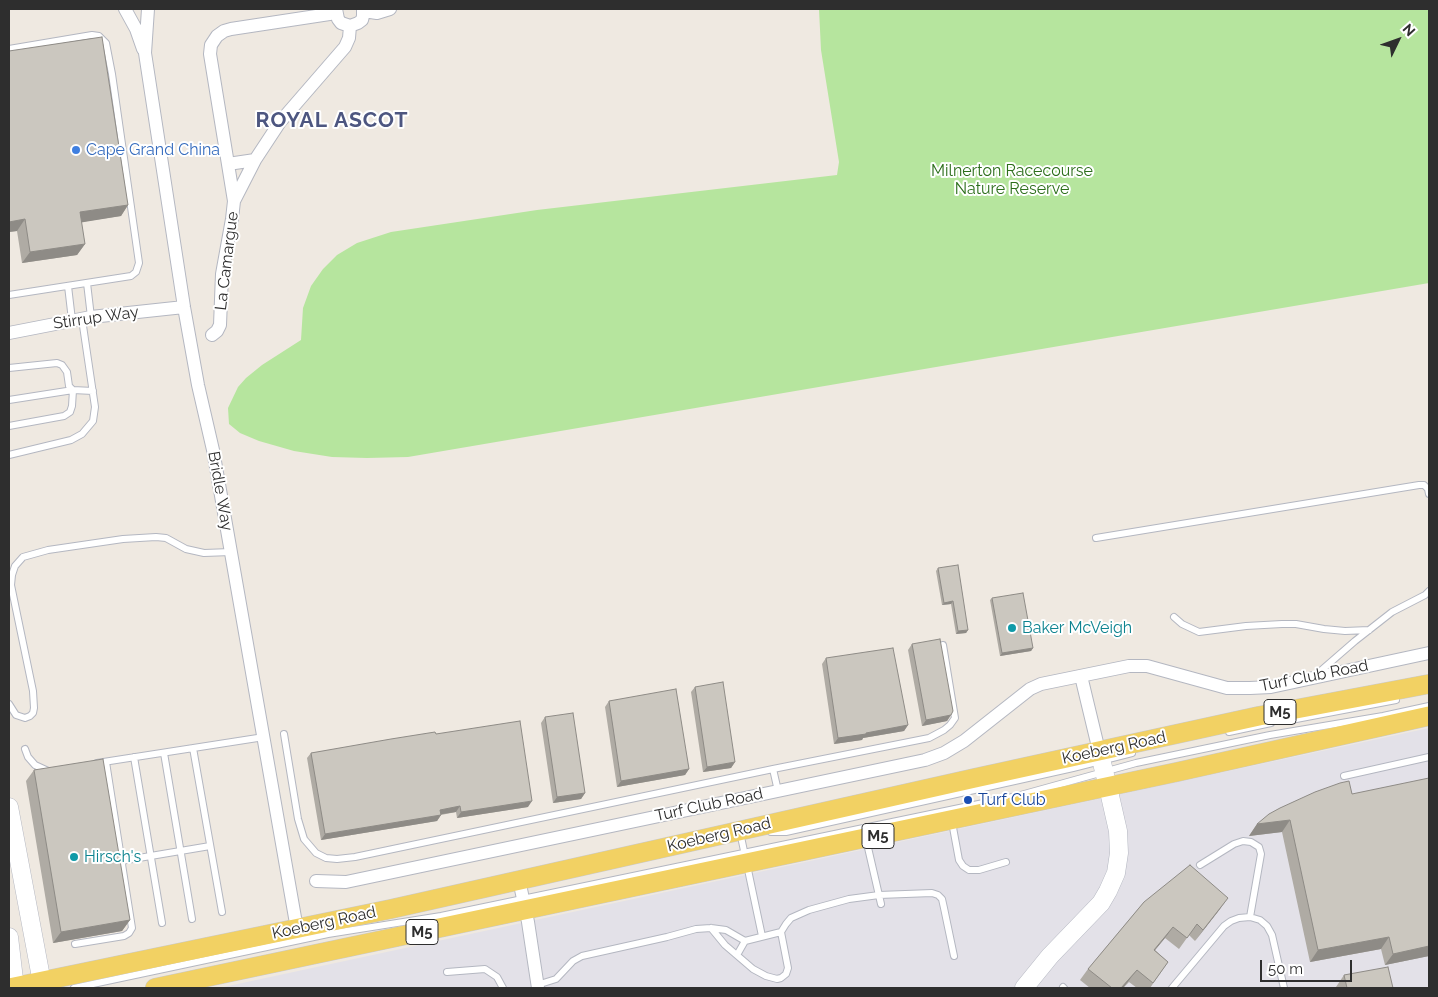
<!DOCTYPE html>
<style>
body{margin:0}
#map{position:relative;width:1438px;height:997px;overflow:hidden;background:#efe9e1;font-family:Raleway,sans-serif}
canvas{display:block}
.frame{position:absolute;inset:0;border:10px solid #2e2e2e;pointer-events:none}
.north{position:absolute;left:1373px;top:15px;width:50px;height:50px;-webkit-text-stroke:4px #fff;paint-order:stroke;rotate:48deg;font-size:14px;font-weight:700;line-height:20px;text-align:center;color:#2e2e2e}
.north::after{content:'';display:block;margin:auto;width:18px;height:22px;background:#2e2e2e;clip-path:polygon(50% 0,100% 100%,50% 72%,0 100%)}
.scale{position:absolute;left:1260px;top:960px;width:92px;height:22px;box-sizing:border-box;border:2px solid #2e2e2e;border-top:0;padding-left:6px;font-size:15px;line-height:18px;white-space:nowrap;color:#2e2e2e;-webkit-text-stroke:4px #fff;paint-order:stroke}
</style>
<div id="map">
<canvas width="1438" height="997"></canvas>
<div class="frame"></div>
<div class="north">N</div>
<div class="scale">50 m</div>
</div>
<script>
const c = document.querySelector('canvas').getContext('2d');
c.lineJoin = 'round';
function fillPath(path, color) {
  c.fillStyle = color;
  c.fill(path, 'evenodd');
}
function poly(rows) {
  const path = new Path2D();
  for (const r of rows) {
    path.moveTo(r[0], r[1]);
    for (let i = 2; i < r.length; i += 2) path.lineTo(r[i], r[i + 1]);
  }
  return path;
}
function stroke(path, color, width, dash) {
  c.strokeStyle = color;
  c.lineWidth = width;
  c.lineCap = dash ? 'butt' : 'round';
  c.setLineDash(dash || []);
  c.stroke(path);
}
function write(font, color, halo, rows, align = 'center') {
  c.font = font + ' Raleway,sans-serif';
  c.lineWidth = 4;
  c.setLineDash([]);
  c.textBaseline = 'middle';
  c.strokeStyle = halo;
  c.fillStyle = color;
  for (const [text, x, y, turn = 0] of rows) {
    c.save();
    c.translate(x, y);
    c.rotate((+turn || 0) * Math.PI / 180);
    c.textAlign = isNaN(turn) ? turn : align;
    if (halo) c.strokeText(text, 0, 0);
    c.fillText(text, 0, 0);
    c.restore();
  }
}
fillPath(poly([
 [1429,728,1429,988,219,988]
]), '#e3e1e8');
fillPath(poly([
 [819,9,1429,9,1429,283,408,457,367,458,332,457,294,451,259,441,240,433,229,424,228,408,238,387,246,378,262,365,301,340,303,308,311,286,323,269,337,255,357,243,391,232,537,210,837,175,839,162,821,50]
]), '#b6e59e');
const lane = poly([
 [9,49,92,35,99,36,106,43,112,74,139,263,136,272,131,276,9,295],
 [87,283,91,317],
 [68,286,72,320],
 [9,368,57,363,62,365,67,372,69,386,73,390,93,391],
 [9,400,73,390,72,406,70,412,64,416,9,426],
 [9,455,71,440,82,434,93,421,95,407,82,319],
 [1096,538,1419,485,1424,485,1428,489,1429,494],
 [1174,617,1182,624,1199,632,1246,626,1282,624,1296,624,1324,629,1345,631,1369,630],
 [1317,674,1355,641,1392,612,1425,595,1429,591],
 [9,704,16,715,25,718,30,716,33,713,34,708,33,691,11,585,12,575,15,566,23,557,48,550,123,539,156,537,166,538,186,549,204,553,231,552],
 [1291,720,1396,700],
 [1229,732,1271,723],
 [284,734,298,819,304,839,316,853,326,858,337,859,355,857,773,769,778,791],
 [193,748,222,912],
 [25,749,28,757,35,765,48,771],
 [164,753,192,919],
 [134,757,162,923],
 [97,763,264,737],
 [773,769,929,738,944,730,950,725,955,718,943,645],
 [1344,776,1429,757],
 [952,822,959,860,963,866,969,870,979,870,1006,862],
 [740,832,762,936],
 [771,832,786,832,1073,768,1132,753],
 [866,839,881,904],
 [121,861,210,846],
 [1200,865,1234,844,1243,841,1251,842,1259,847,1261,854,1250,917],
 [711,928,725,945,753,969,766,976,777,979,781,978,786,974,788,968,781,932],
 [75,944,124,936,129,933,132,928,106,762],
 [737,955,745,941],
 [447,972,485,969,497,977,503,988],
 [537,985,556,979,573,961,582,956,667,937,696,929,711,928,726,930,745,941,781,932,786,924,791,918,809,910,849,899,879,895,932,893,938,895,942,899,944,908,954,956],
 [1063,987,1064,988],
 [74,988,328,934,441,916,1017,796,1136,763,1270,735,1383,716,1429,706],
 [1172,988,1224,926,1231,921,1239,918,1250,917,1260,920,1267,926,1272,935,1284,988]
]);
const street = poly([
 [125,9,136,29,143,49],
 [148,9,145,53,184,307,198,385,213,450,297,929],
 [336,9,338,19,341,23,350,26,358,23,362,20,363,16,363,9],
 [364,11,377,13,390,9],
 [228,164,255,160],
 [234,201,210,54,211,45,217,36,224,31,231,29,336,13],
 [9,333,91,317,184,307],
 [212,335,217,331,220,325,222,274,232,219,234,201,255,160,280,122,345,47,349,38,350,26],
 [1081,676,1099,751],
 [519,880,528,922,538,988],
 [316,881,346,882,925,760,944,753,964,741,1030,689,1041,684,1129,666,1147,666,1227,688,1250,688,1271,687,1429,653]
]);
const secondary = poly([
 [9,807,43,988],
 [9,937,15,988],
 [1024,988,1050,956,1101,903,1108,891,1116,873,1119,853,1118,831,1108,787,1099,751]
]);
const primary = poly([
 [9,988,391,909,975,778,1259,716,1429,684],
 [155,988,1177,772,1429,716]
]);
stroke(lane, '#b4b7c1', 8);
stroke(street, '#b4b7c1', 14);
stroke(secondary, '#b4b7c1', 19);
stroke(primary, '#c9c9c9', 20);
stroke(lane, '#fff', 6);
stroke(street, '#fff', 12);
stroke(secondary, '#fff', 18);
stroke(primary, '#f2d163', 19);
fillPath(poly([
 [9,51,128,205,121,216,81,222,85,244,77,255,22,263,17,231,9,232],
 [938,568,968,630,966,633,956,634,951,604,942,605,936,571],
 [992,598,1033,648,1031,651,1000,656,990,600],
 [912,644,953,711,947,721,922,726,908,650],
 [826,658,908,725,904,731,863,738,862,740,834,744,822,664],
 [695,687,735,762,731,768,703,772,691,692],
 [609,701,689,769,685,775,617,787,605,707],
 [545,717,585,793,581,799,553,803,541,723],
 [436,734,528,807,457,818,456,812,441,815,437,821,321,840,307,758,311,753],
 [34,770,130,920,122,931,53,943,26,781],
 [1352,794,1429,956,1385,965,1381,949,1310,962,1282,832,1249,836,1257,824],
 [1144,902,1220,909,1195,941,1189,935,1179,949,1165,938,1155,950,1168,962,1150,988,1137,988,1129,982,1123,988,1090,988,1080,980,1088,969],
 [1344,975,1393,988,1337,988,1336,987]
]), '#afaba4');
fillPath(poly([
 [128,205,121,216,72,224,80,212],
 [25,219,17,231,9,232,9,222],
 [85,244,77,255,22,263,30,252],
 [953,601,951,604,942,605,944,603],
 [968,630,966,633,956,634,958,631],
 [1033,648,1031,651,1000,656,1002,653],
 [951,715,947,721,922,726,926,720],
 [908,725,904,731,863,738,862,740,834,744,838,738],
 [735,762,731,768,703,772,707,767],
 [689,769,685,775,617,787,621,781],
 [585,793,581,799,553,803,557,797],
 [532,801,528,807,457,818,461,812],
 [460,806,456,812,436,815,440,810],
 [441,815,437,821,321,840,325,834],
 [1290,820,1282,832,1249,836,1257,824],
 [1228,898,1220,909,1195,941,1203,930],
 [130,920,122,931,53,943,61,932],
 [1173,927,1165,938,1146,961,1154,950],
 [1389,937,1381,949,1310,962,1318,950],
 [1429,946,1429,956,1385,965,1393,954],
 [1137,970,1123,988,1121,988]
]), '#8e8b86');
const building = poly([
 [102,37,128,205,80,212,85,244,30,252,25,219,9,222,9,51,102,37],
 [958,565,968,630,958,631,953,601,944,603,938,568,958,565],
 [1023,593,1033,648,1002,653,992,598,1023,593],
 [940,639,953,711,951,715,926,720,912,644,940,639],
 [893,648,908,725,866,733,866,734,838,738,826,658,893,648],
 [723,682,735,762,707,767,695,687,723,682],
 [676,689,689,769,621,781,609,701,676,689],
 [573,713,585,793,557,797,545,717,573,713],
 [520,721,532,801,461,812,460,806,440,810,441,815,325,834,311,753,391,739,435,732,436,734,520,721],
 [103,759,130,920,61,932,34,770,103,759],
 [1429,778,1429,946,1393,954,1389,937,1318,950,1290,820,1257,824,1269,814,1280,808,1315,792,1340,783,1349,781,1352,794,1429,778],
 [1190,865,1228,898,1203,930,1197,924,1187,938,1173,927,1154,950,1168,962,1153,983,1137,970,1121,988,1112,988,1088,969,1144,902,1190,865],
 [1388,967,1393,988,1347,988,1344,975,1388,967]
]);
fillPath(building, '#cbc7bf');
stroke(building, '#8e8b86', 1);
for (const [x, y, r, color] of [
 [76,150,5,"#3f7fe0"],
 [1012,628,5,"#0f9aa8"],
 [968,800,5,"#1a4fb4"],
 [74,857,5,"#0f9aa8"]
]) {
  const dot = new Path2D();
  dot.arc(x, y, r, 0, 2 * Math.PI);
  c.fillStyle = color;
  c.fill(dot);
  stroke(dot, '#fff', 2);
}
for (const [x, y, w] of [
 [1280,712,32],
 [878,836,32],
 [422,932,32]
]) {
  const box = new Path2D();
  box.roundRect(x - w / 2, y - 12.5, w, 25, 4);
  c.fillStyle = '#fff';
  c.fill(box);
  stroke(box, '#2e2e2e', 1);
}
write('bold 15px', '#2e2e2e', null, [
 ["M5",1280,712],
 ["M5",878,836],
 ["M5",422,932]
]);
write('16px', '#366cbe', '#fff', [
 ["Cape Grand China",86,150]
], 'left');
write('16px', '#2c6e1b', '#fff', [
 ["Milnerton Racecourse",1012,171],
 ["Nature Reserve",1012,189]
]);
write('16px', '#2e2e2e', '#fff', [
 ["La Camargue",227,261,-83],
 ["Stirrup Way",96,318,-8],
 ["Bridle Way",220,491,80],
 ["Turf Club Road",1314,676,-11],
 ["Koeberg Road",1114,748,-12],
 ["Turf Club Road",709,805,-12],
 ["Koeberg Road",719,835,-13],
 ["Koeberg Road",324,923,-12]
]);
write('16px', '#0d838f', '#fff', [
 ["Baker McVeigh",1022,628],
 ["Hirsch's",84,857]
], 'left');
write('16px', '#164399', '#fff', [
 ["Turf Club",978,800]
], 'left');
c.letterSpacing = '1px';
write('bold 21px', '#4d5680', '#fff', [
 ["ROYAL ASCOT",332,121]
]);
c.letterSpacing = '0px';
</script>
